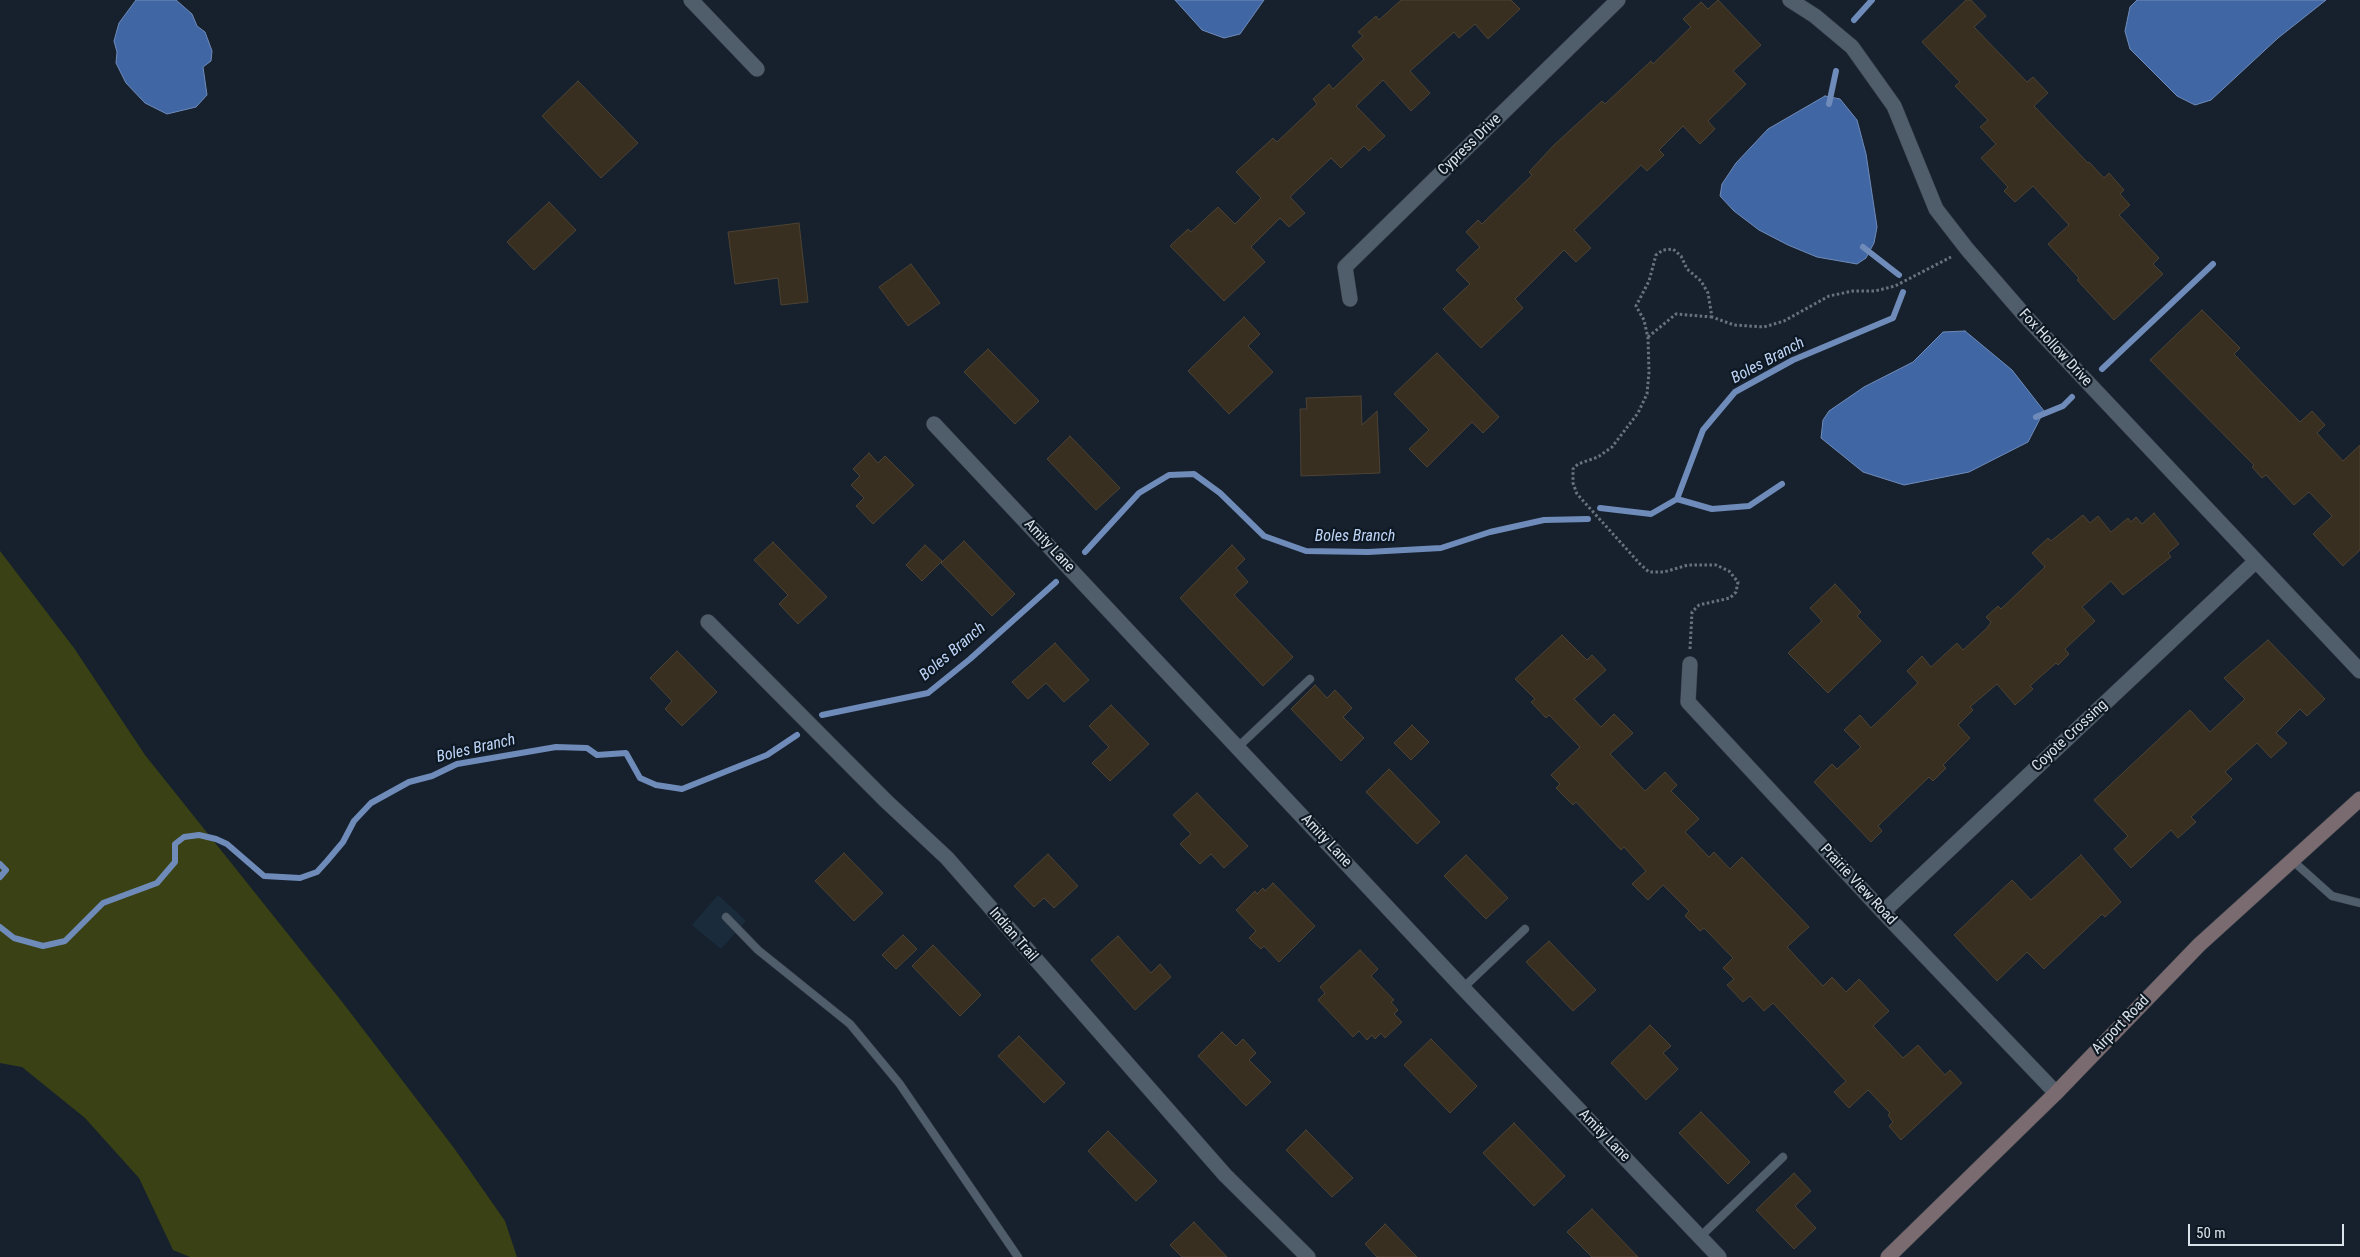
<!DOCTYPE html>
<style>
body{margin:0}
#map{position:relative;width:2360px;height:1257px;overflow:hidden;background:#16212d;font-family:"Roboto Condensed",sans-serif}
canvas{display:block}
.scale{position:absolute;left:2188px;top:1224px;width:156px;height:22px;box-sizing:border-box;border:2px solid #dbe2ea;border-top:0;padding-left:6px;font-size:15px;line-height:18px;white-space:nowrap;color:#dbe2ea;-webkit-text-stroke:4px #0d1823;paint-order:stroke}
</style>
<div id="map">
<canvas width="2360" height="1257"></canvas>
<div class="scale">50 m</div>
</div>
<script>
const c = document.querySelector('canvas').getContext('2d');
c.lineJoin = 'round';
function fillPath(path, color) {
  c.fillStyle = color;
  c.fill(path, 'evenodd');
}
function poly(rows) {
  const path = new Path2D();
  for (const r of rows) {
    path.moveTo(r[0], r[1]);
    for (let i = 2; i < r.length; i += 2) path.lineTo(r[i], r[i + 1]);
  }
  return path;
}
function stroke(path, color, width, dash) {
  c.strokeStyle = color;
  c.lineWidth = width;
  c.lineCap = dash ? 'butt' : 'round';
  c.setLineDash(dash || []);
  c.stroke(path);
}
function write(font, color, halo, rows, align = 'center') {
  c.font = font + ' "Roboto Condensed",sans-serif';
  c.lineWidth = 4.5;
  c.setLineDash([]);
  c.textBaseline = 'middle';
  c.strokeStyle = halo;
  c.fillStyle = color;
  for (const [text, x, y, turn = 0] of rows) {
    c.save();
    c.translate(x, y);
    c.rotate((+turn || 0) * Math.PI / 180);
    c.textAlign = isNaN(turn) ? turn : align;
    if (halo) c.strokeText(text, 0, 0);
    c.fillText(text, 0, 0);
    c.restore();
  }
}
fillPath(poly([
 [718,895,746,921,721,949,692,925]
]), '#1a2b3b');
fillPath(poly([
 [0,551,74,648,145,755,343,1003,454,1148,505,1221,517,1257,190,1257,173,1250,139,1178,85,1118,22,1067,0,1063]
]), '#3a4114');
const water = poly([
 [136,0,176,0,192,14,197,26,205,32,212,51,211,61,203,67,207,95,196,107,167,114,145,103,126,83,116,63,117,52,114,41,119,23,136,0],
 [1175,0,1264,0,1240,34,1224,38,1202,30,1175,0],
 [2137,0,2326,0,2278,38,2211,100,2195,105,2177,96,2130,49,2125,31,2130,7,2137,0],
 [1825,96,1840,99,1857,120,1866,154,1877,227,1874,243,1866,258,1857,264,1817,257,1788,245,1759,230,1734,211,1720,196,1722,184,1736,163,1768,129,1825,96],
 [1965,331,2012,370,2044,411,2028,442,1969,472,1904,485,1863,472,1821,438,1823,420,1829,411,1864,387,1913,362,1943,332,1965,331]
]);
fillPath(water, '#4166a4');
stroke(water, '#6f8bb9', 1);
stroke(poly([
 [1854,20,1872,0],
 [1829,104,1836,71],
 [1863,247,1899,275],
 [2102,369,2213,264],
 [2036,417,2063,406,2072,397],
 [1677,499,1712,509,1749,506,1782,484],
 [1600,508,1651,514,1677,499,1703,430,1735,392,1793,360,1893,318,1903,292],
 [1085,552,1139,493,1169,475,1194,474,1220,493,1264,536,1306,551,1368,552,1441,548,1490,532,1544,520,1588,519],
 [822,715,928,693,970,659,1056,582],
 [0,864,6,870,0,877],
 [0,927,14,938,43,946,65,941,103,903,157,883,175,862,175,844,184,837,199,835,216,839,227,844,264,876,300,878,317,872,327,861,343,842,354,821,371,803,409,782,432,776,457,764,556,747,587,748,597,755,626,753,640,778,656,785,682,789,767,755,797,735]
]), '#6f8bb9', 6);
const building = poly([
 [1401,0,1511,0,1520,9,1488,39,1475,24,1459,38,1454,32,1410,71,1430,93,1411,111,1383,80,1356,106,1385,136,1369,151,1364,146,1341,168,1331,158,1290,197,1305,213,1289,227,1280,218,1251,247,1265,262,1224,301,1170,246,1188,229,1191,232,1218,207,1235,224,1261,198,1236,172,1273,138,1277,142,1317,104,1313,99,1329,84,1333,89,1364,59,1352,46,1363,36,1358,32,1376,16,1379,20,1401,0],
 [1718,0,1761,45,1733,71,1746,84,1708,121,1715,129,1700,144,1683,126,1659,150,1664,155,1647,171,1641,165,1574,230,1591,248,1576,262,1564,250,1515,299,1523,308,1481,348,1443,309,1470,284,1456,270,1480,247,1466,232,1478,220,1482,224,1532,175,1529,172,1554,145,1602,101,1605,104,1651,61,1653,64,1691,27,1683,19,1701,2,1708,9,1718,0],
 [1966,0,1971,0,1986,16,1974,27,2027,82,2033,77,2048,93,2034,106,2088,163,2089,162,2104,178,2109,173,2124,190,2120,194,2130,205,2119,215,2159,258,2153,264,2163,274,2114,320,2077,280,2079,278,2048,244,2069,225,2033,186,2015,202,2004,191,2008,187,1981,158,1996,144,1980,127,1988,120,1955,86,1960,82,1922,42,1966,0],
 [578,81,638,143,601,178,542,116,578,81],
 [549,202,576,230,534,270,507,242,549,202],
 [799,223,808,302,781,305,778,278,735,284,728,232,799,223],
 [911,264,940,303,908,326,879,287,911,264],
 [2202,310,2240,348,2234,354,2300,422,2312,411,2325,425,2317,433,2343,461,2360,445,2360,550,2343,566,2313,534,2332,516,2309,492,2294,505,2266,475,2262,478,2252,467,2254,465,2150,360,2202,310],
 [1244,317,1260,334,1248,346,1273,372,1229,414,1188,371,1244,317],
 [988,349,1039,401,1015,424,964,372,988,349],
 [1437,353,1499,417,1483,433,1472,422,1427,467,1409,449,1429,430,1394,394,1437,353],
 [1361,396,1362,425,1377,411,1380,473,1301,476,1300,409,1307,409,1306,398,1361,396],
 [1070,436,1120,488,1096,510,1047,459,1070,436],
 [869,453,878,463,885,456,914,485,873,524,856,506,864,498,851,485,860,476,853,469,869,453],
 [2154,513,2179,544,2168,553,2171,557,2123,595,2111,581,2082,607,2095,621,2065,649,2069,654,2058,665,2056,663,2030,686,2033,689,2015,705,1997,684,1970,707,1973,710,1958,725,1970,738,1943,765,1946,768,1933,781,1929,777,1878,826,1882,831,1871,842,1814,782,1832,764,1837,769,1861,747,1844,730,1860,715,1871,728,1918,683,1907,671,1922,656,1931,667,1957,643,1963,650,1987,628,1991,622,1986,617,1998,606,2001,609,2045,567,2032,553,2048,538,2051,541,2083,515,2090,523,2098,516,2111,532,2128,518,2131,522,2136,517,2142,524,2154,513],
 [964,541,1015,594,992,616,941,563,964,541],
 [773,542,827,597,798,624,779,604,788,595,754,560,773,542],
 [925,545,942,561,922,581,906,565,925,545],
 [1232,545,1245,559,1236,568,1248,582,1234,595,1293,657,1263,686,1180,598,1232,545],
 [1835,584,1861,612,1857,616,1881,641,1828,693,1788,653,1822,621,1810,608,1835,584],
 [1562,635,1587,660,1592,655,1606,670,1574,699,1601,727,1614,714,1633,733,1610,754,1645,791,1665,772,1677,785,1671,791,1699,819,1685,832,1709,857,1714,852,1730,869,1742,857,1809,927,1787,947,1823,986,1832,977,1846,992,1859,979,1889,1011,1873,1026,1903,1058,1918,1045,1945,1075,1950,1070,1962,1083,1901,1140,1889,1126,1893,1122,1888,1115,1890,1113,1868,1090,1849,1108,1834,1092,1846,1081,1773,1003,1764,1011,1750,996,1743,1002,1727,985,1734,979,1723,968,1733,958,1704,928,1700,931,1685,916,1689,911,1663,885,1648,900,1632,884,1646,871,1624,847,1621,850,1576,802,1573,805,1556,788,1560,784,1551,775,1580,747,1549,715,1546,718,1531,702,1535,699,1515,679,1562,635],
 [2268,640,2325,699,2307,716,2300,709,2276,733,2287,743,2271,758,2257,743,2225,772,2232,779,2191,817,2196,822,2178,838,2171,830,2131,868,2114,849,2128,836,2094,800,2190,710,2210,732,2245,699,2224,678,2268,640],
 [1055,643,1089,680,1064,702,1046,683,1028,699,1012,682,1055,643],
 [677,651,717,692,682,726,665,709,672,701,650,678,677,651],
 [1315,685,1327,698,1335,690,1352,708,1343,717,1364,738,1341,761,1291,709,1315,685],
 [1111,705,1149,744,1110,781,1092,763,1109,747,1089,726,1111,705],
 [1412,725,1429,742,1411,760,1394,743,1412,725],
 [1389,769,1440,822,1417,844,1366,792,1389,769],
 [1197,793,1248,846,1224,868,1211,854,1200,864,1180,844,1191,834,1173,815,1197,793],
 [844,853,883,893,854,921,815,881,844,853],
 [1048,854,1078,886,1054,908,1044,898,1034,907,1014,886,1048,854],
 [1466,855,1508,898,1486,919,1444,876,1466,855],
 [2081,855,2121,902,2105,917,2102,914,2044,969,2027,952,1997,981,1954,935,2012,880,2031,900,2081,855],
 [1273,883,1315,926,1279,962,1264,946,1261,949,1249,938,1256,931,1236,910,1255,891,1257,894,1263,888,1265,891,1273,883],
 [903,935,917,949,896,969,882,955,903,935],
 [1118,936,1151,973,1160,964,1171,977,1135,1010,1091,960,1118,936],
 [1549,941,1596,990,1573,1011,1526,962,1549,941],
 [933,945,981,995,960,1016,912,966,933,945],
 [1360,950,1378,969,1371,976,1394,1000,1391,1002,1398,1010,1394,1014,1402,1022,1385,1038,1381,1033,1375,1039,1372,1035,1367,1040,1359,1031,1353,1037,1318,1000,1325,993,1320,987,1360,950],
 [1650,1025,1671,1046,1663,1053,1678,1069,1646,1100,1611,1063,1650,1025],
 [1222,1032,1236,1046,1243,1039,1256,1053,1249,1060,1271,1082,1246,1106,1198,1056,1222,1032],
 [1019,1036,1065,1083,1044,1103,998,1056,1019,1036],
 [1431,1039,1477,1086,1450,1113,1404,1065,1431,1039],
 [1701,1112,1750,1162,1728,1184,1679,1133,1701,1112],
 [1514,1123,1565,1176,1534,1206,1483,1153,1514,1123],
 [1306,1130,1353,1178,1332,1197,1286,1150,1306,1130],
 [1108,1131,1157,1181,1136,1201,1088,1151,1108,1131],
 [1794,1173,1811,1191,1795,1206,1816,1228,1794,1249,1756,1210,1794,1173],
 [1592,1209,1638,1257,1592,1257,1567,1232,1592,1209],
 [1194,1222,1227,1257,1182,1257,1170,1245,1194,1222],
 [1385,1224,1417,1257,1377,1257,1365,1244,1385,1224]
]);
fillPath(building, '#382f21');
stroke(building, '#4c4334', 1);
const lane = poly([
 [1238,747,1310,679],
 [2293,861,2332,896,2360,903],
 [726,917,758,950,850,1024,899,1083,1018,1257],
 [1463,988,1525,929],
 [1700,1237,1783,1157]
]);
const street = poly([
 [691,0,757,69],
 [1790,0,1815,16,1852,47,1894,106,1936,209,1967,249,2026,317,2360,671],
 [1350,299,1345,267,1618,0],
 [934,424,1463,988,1719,1257],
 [708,622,886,801,947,858,1225,1175,1308,1257],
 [1690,664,1688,702,1883,912,2056,1093],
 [1883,912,2256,561]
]);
const secondary = poly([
 [1888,1257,2056,1093,2199,945,2360,799]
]);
stroke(lane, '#333a44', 9);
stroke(street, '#333a44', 16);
stroke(secondary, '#333a44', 16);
stroke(poly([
 [1648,337,1676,314,1712,317],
 [1690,649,1692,612,1699,605,1730,598,1736,592,1738,582,1729,571,1716,565,1688,565,1664,572,1649,572,1640,564,1577,494,1573,483,1573,469,1578,464,1598,457,1612,447,1638,413,1647,394,1649,372,1648,338,1644,320,1636,306,1649,281,1656,255,1663,250,1673,249,1681,256,1687,269,1701,281,1708,293,1712,317,1734,325,1764,327,1784,321,1829,296,1853,291,1875,291,1895,286,1951,257]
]), '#6a737d', 3, [2.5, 2.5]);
stroke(lane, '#505d6b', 8);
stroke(street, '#505d6b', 15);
stroke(secondary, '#796b6f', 15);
write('15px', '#dbe2ea', '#0d1823', [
 ["Cypress Drive",1470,145,-44],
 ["Fox Hollow Drive",2055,348,47],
 ["Amity Lane",1049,546,47],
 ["Coyote Crossing",2070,736,-43],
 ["Amity Lane",1326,841,47],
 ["Prairie View Road",1858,885,47],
 ["Indian Trail",1013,935,49],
 ["Airport Road",2121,1025,-46],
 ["Amity Lane",1604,1136,46]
]);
write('italic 16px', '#bfd5f8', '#0d1823', [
 ["Boles Branch",1768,361,-28],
 ["Boles Branch",1355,537],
 ["Boles Branch",953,652,-40],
 ["Boles Branch",476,749,-13]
]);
</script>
